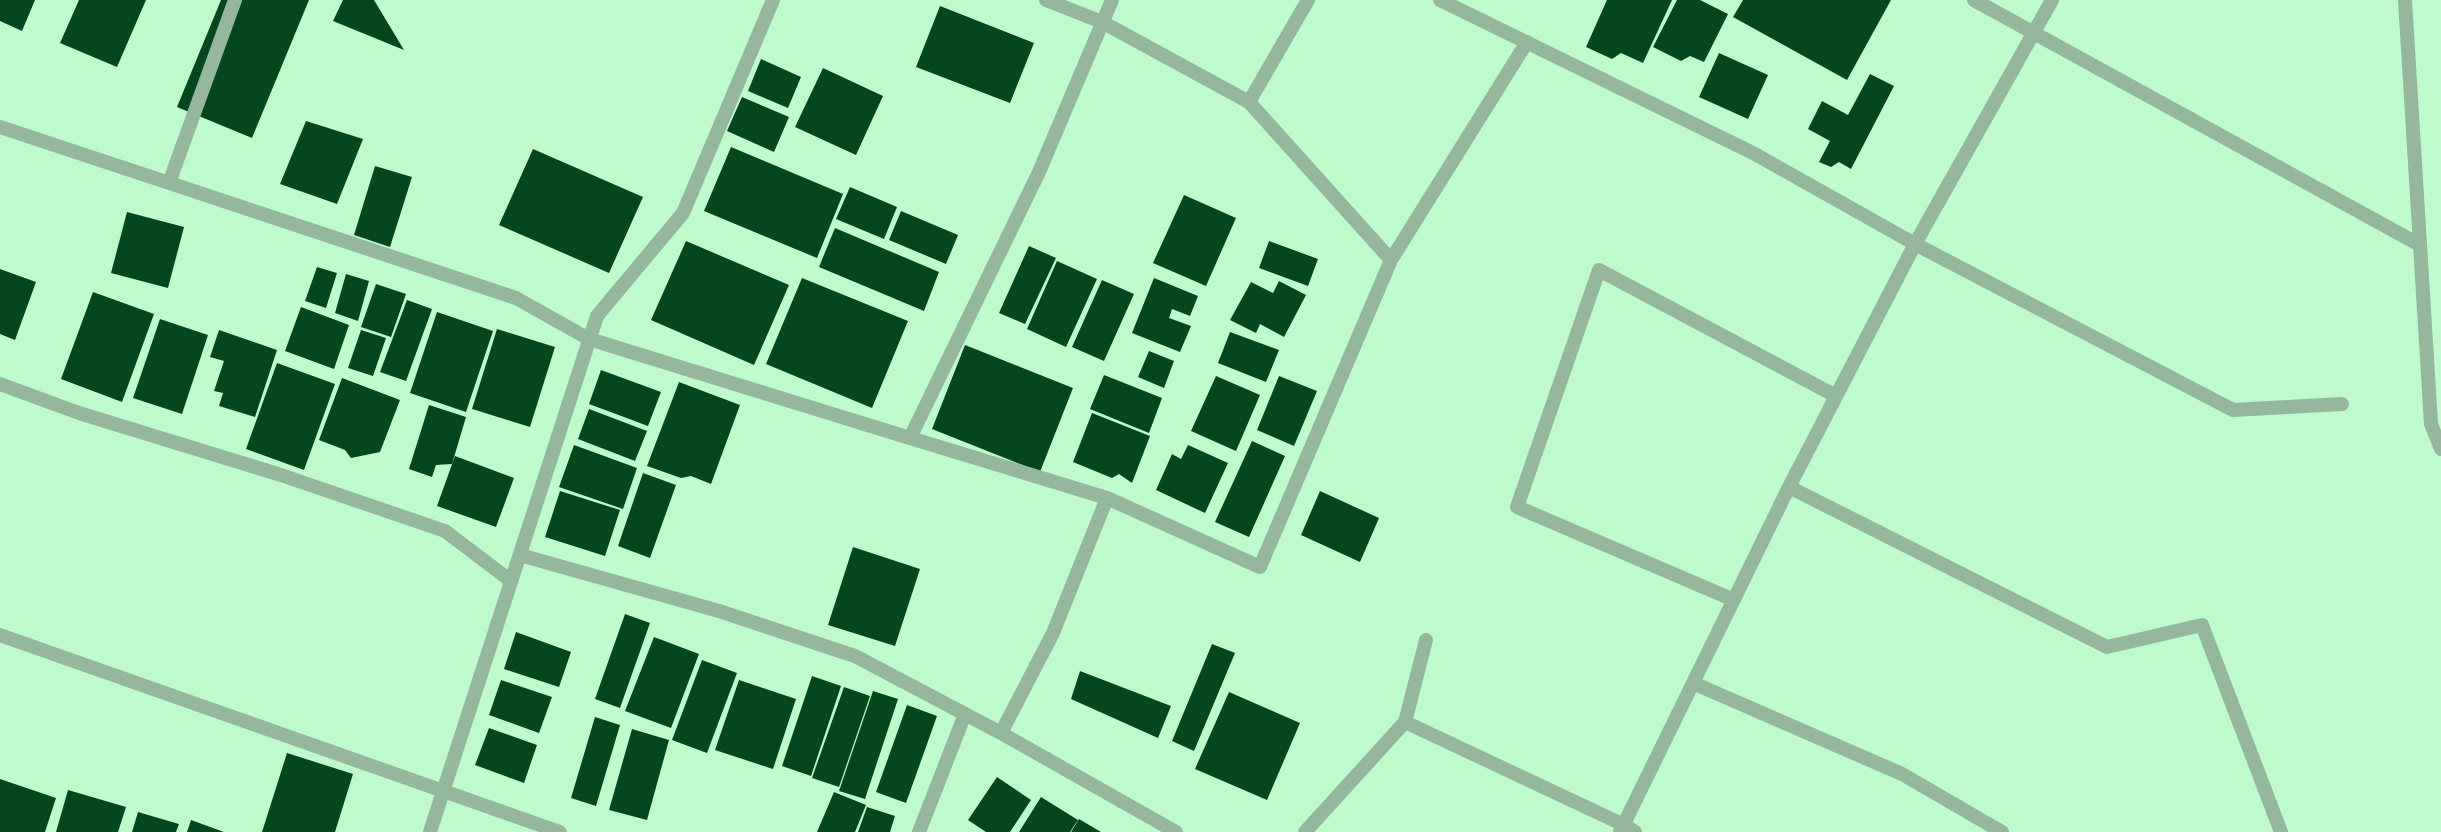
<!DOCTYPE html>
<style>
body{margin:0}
canvas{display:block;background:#bffaca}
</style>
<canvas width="2441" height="832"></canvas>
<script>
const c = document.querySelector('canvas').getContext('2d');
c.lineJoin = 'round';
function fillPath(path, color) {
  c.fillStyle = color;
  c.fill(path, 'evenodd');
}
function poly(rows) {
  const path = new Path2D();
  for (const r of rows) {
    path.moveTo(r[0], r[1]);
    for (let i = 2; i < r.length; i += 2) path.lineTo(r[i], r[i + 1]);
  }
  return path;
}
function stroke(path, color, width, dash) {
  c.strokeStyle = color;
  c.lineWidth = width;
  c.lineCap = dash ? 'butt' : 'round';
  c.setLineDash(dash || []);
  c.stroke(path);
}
fillPath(poly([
 [0,0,35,0,22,31,0,21],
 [79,0,146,0,117,67,60,43],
 [221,0,309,0,252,138,177,107],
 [343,0,374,0,404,50,333,21],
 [1607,0,1672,0,1643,63,1621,53,1612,59,1586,47],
 [1677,0,1700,0,1728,14,1704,62,1690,56,1681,61,1653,47],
 [1743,0,1891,0,1847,80,1733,17],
 [940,6,1034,43,1010,103,916,67],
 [1719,53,1768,75,1748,119,1699,97],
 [761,59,801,77,788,108,748,91],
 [823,68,883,96,856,155,795,127],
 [1870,74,1894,86,1851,169,1839,162,1831,167,1819,162,1830,141,1808,129,1822,101,1848,115],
 [742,97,789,117,774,152,727,131],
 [306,121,363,139,337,204,280,184],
 [731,147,843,194,817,258,704,211],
 [533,149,643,197,609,273,499,225],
 [375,166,412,177,390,247,354,235],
 [850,187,897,207,884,239,836,219],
 [1184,195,1236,218,1206,286,1153,263],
 [901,211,958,235,946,264,889,240],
 [127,212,184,227,168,288,111,273],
 [835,228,939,272,924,311,819,267],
 [686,241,789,285,754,365,651,320],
 [1269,241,1318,259,1308,286,1259,268],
 [1029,246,1056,258,1025,324,999,313],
 [1057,261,1097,279,1066,347,1027,329],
 [317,267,337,273,326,308,305,301],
 [0,269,36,282,15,340,0,334],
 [346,274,369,281,358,321,335,313],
 [802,278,908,321,872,408,766,364],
 [1154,278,1198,296,1190,316,1172,309,1169,318,1191,326,1180,352,1132,333],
 [1102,280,1134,294,1104,361,1072,347],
 [1279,281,1306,295,1284,337,1260,324,1256,333,1230,320,1251,282,1273,293],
 [376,284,406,294,391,337,361,327],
 [93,292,154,314,122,402,61,379],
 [407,300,432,309,406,381,380,372],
 [301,307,349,325,334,369,285,351],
 [437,312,493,331,466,412,410,393],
 [160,319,208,335,182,414,133,398],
 [497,329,555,347,530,427,472,409],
 [219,330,277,350,255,417,219,406,223,393,214,391,224,361,210,357],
 [361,330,386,338,373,376,348,368],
 [1230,332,1279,350,1266,382,1218,363],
 [965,345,1073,388,1040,472,932,429],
 [1149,351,1174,361,1164,388,1138,377],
 [277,363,335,384,304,470,246,449],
 [601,370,661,392,648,426,589,404],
 [1104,375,1162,398,1149,433,1090,409],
 [1216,376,1260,395,1236,451,1191,431],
 [1279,376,1317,391,1294,446,1257,430],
 [342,378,400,400,380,452,351,458,345,450,319,440],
 [679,382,740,405,711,484,691,476,681,478,647,466],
 [429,405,466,417,452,464,436,465,432,477,409,469],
 [589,409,647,431,635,461,578,439],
 [1092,413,1150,436,1132,483,1119,474,1112,478,1073,462],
 [1252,441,1285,456,1249,537,1215,522],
 [574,445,637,468,623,509,559,487],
 [1188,445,1228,463,1205,513,1156,490,1172,454,1181,459],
 [455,456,514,478,496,527,437,506],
 [643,473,676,485,650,558,618,546],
 [560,491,620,510,605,556,545,537],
 [1320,491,1379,518,1360,562,1301,535],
 [853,547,920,569,895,646,828,625],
 [625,614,650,623,620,708,595,699],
 [516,632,571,652,559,687,504,669],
 [654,637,699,654,671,728,625,711],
 [1212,644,1235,653,1194,751,1172,741],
 [702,660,737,673,707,753,672,740],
 [1080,671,1171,706,1158,738,1071,699],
 [812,676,841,686,811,776,782,766],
 [501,680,552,697,539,733,489,715],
 [739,680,796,699,773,769,715,750],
 [844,687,870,696,839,787,812,778],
 [873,691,898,699,865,799,839,791],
 [1229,692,1300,723,1267,800,1195,769],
 [907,705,937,716,906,803,876,792],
 [595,717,620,725,596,806,571,798],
 [489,728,537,745,524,783,475,765],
 [632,729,669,740,647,820,609,810],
 [287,753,353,774,335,832,262,832],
 [997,777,1031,800,1010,832,986,832,968,820],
 [0,779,56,798,45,832,0,832],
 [68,790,126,807,118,832,56,832],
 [834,792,866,805,855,832,817,832],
 [1041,797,1078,820,1070,832,1019,832],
 [867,807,895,816,890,832,858,832],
 [138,812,179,824,176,832,132,832],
 [1079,819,1101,832,1071,832],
 [191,820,224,832,187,832]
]), '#04471d');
stroke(poly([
 [1440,0,1753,153,1915,244,2233,410,2342,404],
 [1974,0,2420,245],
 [1249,102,1308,0],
 [0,127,516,298,589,339,910,438,1039,172,1112,0],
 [169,183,235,0],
 [1391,260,1527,42],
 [0,384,79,413,281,475,445,531,511,581],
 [910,438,1107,498],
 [1789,487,2107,647,2202,625,2281,832],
 [520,555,719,611,855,656,1001,733,1053,633,1107,498,1260,567,1391,260,1249,102,1102,22,1046,0],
 [1734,600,1517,507,1599,270,1836,396],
 [0,635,560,832],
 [1426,640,1405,722,1624,825,1635,832],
 [1693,683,1902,774,2002,832],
 [1001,733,1176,832],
 [430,832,597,316,683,213,773,0],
 [919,832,965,714],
 [1305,832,1405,722],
 [1620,832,1789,487,1915,244,2052,0]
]), '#96b79c', 14);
stroke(poly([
 [2405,0,2431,424,2441,449]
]), '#96b79c', 14);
</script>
